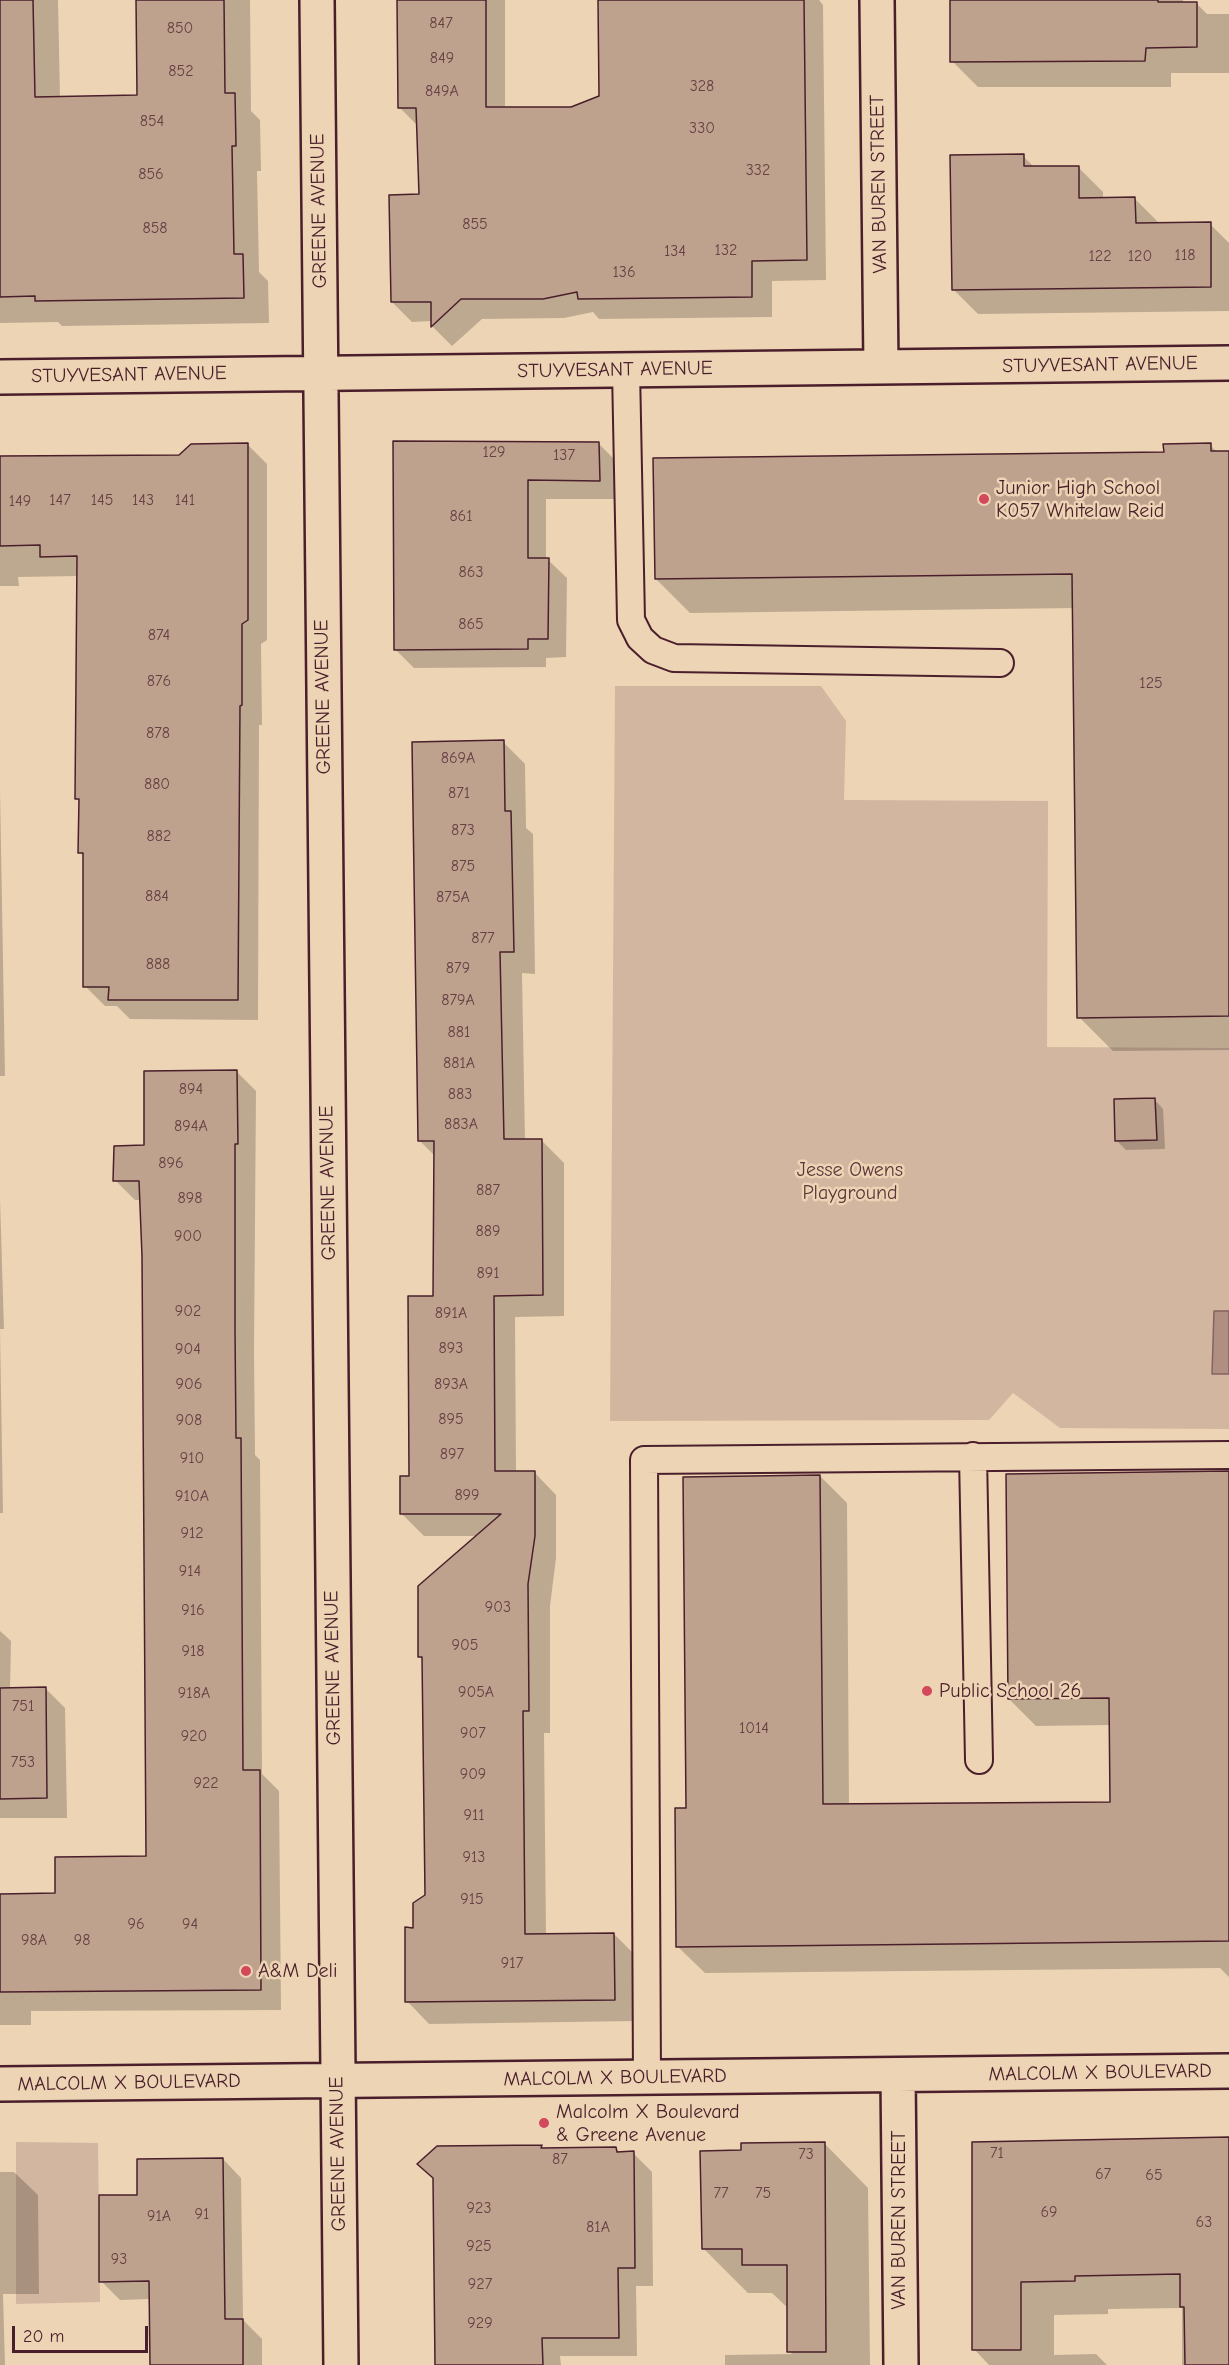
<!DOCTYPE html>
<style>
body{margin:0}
#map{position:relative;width:1229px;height:2365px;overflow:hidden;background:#edd4b5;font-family:"Comic Neue",sans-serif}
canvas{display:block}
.scale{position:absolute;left:12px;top:2326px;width:136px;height:27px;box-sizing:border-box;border:3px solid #4a1f2b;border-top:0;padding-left:8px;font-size:18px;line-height:21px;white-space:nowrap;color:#4a1f2b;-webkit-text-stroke:4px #edd4b5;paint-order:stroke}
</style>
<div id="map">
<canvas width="1229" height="2365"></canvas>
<div class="scale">20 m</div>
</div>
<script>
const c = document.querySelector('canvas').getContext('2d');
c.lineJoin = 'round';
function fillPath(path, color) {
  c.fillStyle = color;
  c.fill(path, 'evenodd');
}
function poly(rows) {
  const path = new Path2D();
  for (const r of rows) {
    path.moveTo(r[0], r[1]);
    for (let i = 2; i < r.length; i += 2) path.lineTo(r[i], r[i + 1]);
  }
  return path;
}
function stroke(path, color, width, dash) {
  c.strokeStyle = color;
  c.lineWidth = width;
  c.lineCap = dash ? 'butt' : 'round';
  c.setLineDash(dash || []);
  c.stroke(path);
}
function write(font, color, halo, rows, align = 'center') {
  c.font = font + ' "Comic Neue",sans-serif';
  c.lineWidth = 5;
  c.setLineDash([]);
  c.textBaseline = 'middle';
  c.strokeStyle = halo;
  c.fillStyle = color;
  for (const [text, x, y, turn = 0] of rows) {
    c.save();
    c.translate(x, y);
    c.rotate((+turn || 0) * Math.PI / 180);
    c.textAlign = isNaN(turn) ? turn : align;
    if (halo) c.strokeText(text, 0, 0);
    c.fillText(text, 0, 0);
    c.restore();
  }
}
fillPath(poly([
 [615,686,821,686,846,721,844,800,1048,801,1047,1047,1229,1048,1229,1429,1060,1428,1013,1393,989,1420,610,1421],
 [16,2142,98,2143,100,2302,16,2304]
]), '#d2b69f');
const water = poly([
 [1214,1311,1229,1311,1229,1374,1212,1374,1214,1311]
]);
fillPath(water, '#af8f81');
stroke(water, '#87625f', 1.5);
fillPath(poly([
 [0,0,58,0,60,98,138,96,137,0,250,0,251,111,260,120,261,171,257,171,259,272,268,281,269,323,62,326,58,322,0,323],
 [398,0,505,0,505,109,571,109,600,97,599,0,819,0,823,5,826,280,772,281,772,317,599,319,593,312,564,318,482,319,452,346,432,326,432,321,412,322,392,302,420,196,418,126,400,108],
 [951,0,1183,0,1183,4,1197,4,1207,14,1229,14,1229,73,1171,73,1171,87,978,87,952,61],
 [1023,156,1035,168,1079,168,1103,192,1103,199,1135,199,1159,223,1210,224,1229,243,1229,311,978,314,954,290],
 [395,443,598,443,617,462,618,499,546,499,546,559,548,560,567,578,566,657,546,658,546,667,414,668,395,649],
 [247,444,267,464,267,640,261,644,262,725,259,725,258,1020,130,1019,117,1006,105,1006,85,986,85,857,80,852,80,802,77,799,78,576,18,577,19,586,0,586,0,458,180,456],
 [1210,445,1218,453,1229,453,1229,1050,1113,1051,1079,1017,1074,608,690,613,656,579,1165,453],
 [503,742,525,764,526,828,533,834,535,974,522,973,525,1141,542,1141,564,1163,564,1316,515,1317,516,1472,534,1472,556,1495,556,1558,550,1606,550,1733,544,1733,546,1935,614,1934,636,1956,636,2021,429,2024,407,2001,415,1930,427,1896,424,1661,419,1656,479,1536,424,1536,402,1514,411,1477,434,1297,436,1157,420,1141],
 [0,789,5,1076,0,1076],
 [236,1071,256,1091,254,1351,255,1455,260,1460,262,1774,279,1791,281,2010,31,2011,31,2025,0,2025,0,1895,57,1894,148,1858,141,1200,135,1200,115,1180,146,1147],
 [1154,1099,1163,1109,1165,1149,1126,1150,1117,1141],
 [0,1199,4,1329,0,1329,3,1513,0,1513],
 [1229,1473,1229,1977,1220,1968,705,1973,677,1946,687,1809,820,1476,847,1503,849,1806,1111,1803,1110,1725,1036,1726,1009,1699],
 [0,1631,11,1641,10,1689,45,1688,65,1708,67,1818,0,1818],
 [1229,2139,1229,2365,1182,2365,1182,2308,1108,2309,1108,2314,1054,2315,1054,2355,1096,2354,1107,2365,989,2365,974,2349,974,2143],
 [824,2143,868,2188,870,2365,725,2365,725,2355,792,2354,789,2351,789,2309,772,2293,748,2293,704,2249,742,2151],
 [541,2147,544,2150,616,2149,620,2153,633,2153,652,2172,653,2286,636,2286,637,2356,560,2356,561,2365,436,2365],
 [223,2159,241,2178,243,2320,262,2339,262,2365,130,2365,152,2365,150,2299,120,2300,101,2281,138,2196],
 [0,2172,14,2172,38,2195,39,2294,3,2294,5,2365,0,2365]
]), '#0003');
const building = poly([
 [0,0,33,0,35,97,137,95,136,0,224,0,225,93,235,93,236,146,232,146,234,254,243,254,244,298,35,301,35,296,0,297,0,0],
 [397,0,486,0,486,107,571,107,599,96,598,0,804,0,807,260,752,261,752,297,578,299,577,292,543,299,461,299,431,327,431,302,391,302,389,195,419,194,416,108,398,108,397,0],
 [950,0,1158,0,1158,2,1197,2,1197,47,1146,48,1145,61,950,62,950,0],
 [1024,154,1024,166,1079,166,1079,198,1135,197,1136,223,1211,222,1211,287,952,290,950,155,1024,154],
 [393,441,599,442,600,481,528,480,528,558,549,558,548,639,528,639,528,649,394,650,393,441],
 [248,443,248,620,242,624,242,705,240,706,238,1000,108,1000,109,987,83,987,83,853,78,853,79,799,75,799,77,556,40,557,40,545,0,546,0,456,179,455,191,444,248,443],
 [1211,443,1211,451,1229,451,1229,1016,1077,1018,1072,574,655,579,653,458,1164,452,1163,444,1211,443],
 [504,740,505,811,511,811,514,952,500,952,504,1139,542,1139,543,1295,494,1296,495,1471,535,1471,535,1536,528,1584,529,1711,523,1711,525,1934,614,1933,615,2000,405,2002,405,1927,413,1928,413,1903,425,1895,422,1657,418,1657,418,1586,501,1514,400,1514,400,1476,409,1476,408,1296,433,1296,434,1141,418,1141,412,742,504,740],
 [237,1070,238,1144,235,1144,235,1330,236,1438,241,1438,243,1770,260,1770,261,1990,0,1992,0,1894,55,1893,55,1857,146,1856,142,1256,139,1181,113,1181,114,1146,144,1145,144,1071,237,1070],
 [1155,1098,1157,1140,1115,1141,1114,1099,1155,1098],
 [1229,1471,1229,1941,676,1947,675,1808,686,1808,683,1477,820,1475,823,1804,1110,1802,1109,1698,1008,1699,1006,1474,1229,1471],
 [46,1687,47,1798,0,1799,0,1688,46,1687],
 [1229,2137,1229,2365,1185,2365,1184,2307,1180,2307,1180,2274,1075,2276,1075,2281,1021,2282,1021,2350,972,2350,972,2142,1229,2137],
 [825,2142,826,2352,787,2352,787,2265,742,2265,742,2249,702,2249,700,2151,741,2150,741,2143,825,2142],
 [542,2145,541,2148,616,2147,617,2152,634,2151,635,2268,618,2268,619,2338,542,2338,543,2365,435,2365,433,2178,417,2164,437,2146,542,2145],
 [223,2158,225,2319,243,2319,243,2365,150,2365,149,2281,99,2282,99,2195,137,2195,137,2159,223,2158]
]);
fillPath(building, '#bfa28e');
stroke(building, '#4a1f2b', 1.5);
const lane = poly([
 [626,370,631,620,640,638,653,650,674,658,1000,663],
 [973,1456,979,1760],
 [647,2077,644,1460,1229,1455]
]);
const street = poly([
 [317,0,341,2365],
 [877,0,881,367],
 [0,377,1229,363],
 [898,2075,901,2365],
 [0,2084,1229,2071]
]);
stroke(lane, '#4a1f2b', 30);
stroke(street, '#4a1f2b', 38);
stroke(lane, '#edd4b5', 26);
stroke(street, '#edd4b5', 33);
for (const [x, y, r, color] of [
 [984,499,6,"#d1495b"],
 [927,1691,6,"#d1495b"],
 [246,1971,6,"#d1495b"],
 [544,2123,6,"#d1495b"]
]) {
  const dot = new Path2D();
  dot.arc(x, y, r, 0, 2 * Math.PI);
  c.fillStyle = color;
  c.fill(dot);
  stroke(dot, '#edd4b5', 2);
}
write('16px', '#674044', null, [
 ["847",441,23],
 ["850",180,28],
 ["849",442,58],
 ["852",181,71],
 ["328",702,86],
 ["849A",442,91],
 ["854",152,121],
 ["330",702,128],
 ["332",758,170],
 ["856",151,174],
 ["855",475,224],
 ["858",155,228],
 ["132",726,250],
 ["134",675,251],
 ["118",1185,255],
 ["122",1100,256],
 ["120",1140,256],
 ["136",624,272],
 ["129",494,452],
 ["137",564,455],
 ["147",60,500],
 ["145",102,500],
 ["143",143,500],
 ["141",185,500],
 ["149",20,501],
 ["861",461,516],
 ["863",471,572],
 ["865",471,624],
 ["874",159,635],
 ["876",159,681],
 ["125",1151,683],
 ["878",158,733],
 ["869A",458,758],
 ["880",157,784],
 ["871",459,793],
 ["873",463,830],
 ["882",159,836],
 ["875",463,866],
 ["884",157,896],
 ["875A",453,897],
 ["877",483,938],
 ["888",158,964],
 ["879",458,968],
 ["879A",458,1000],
 ["881",459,1032],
 ["881A",459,1063],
 ["894",191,1089],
 ["883",460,1094],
 ["883A",461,1124],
 ["894A",191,1126],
 ["896",171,1163],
 ["887",488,1190],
 ["898",190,1198],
 ["889",488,1231],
 ["900",188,1236],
 ["891",488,1273],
 ["902",188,1311],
 ["891A",451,1313],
 ["893",451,1348],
 ["904",188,1349],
 ["906",189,1384],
 ["893A",451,1384],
 ["895",451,1419],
 ["908",189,1420],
 ["897",452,1454],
 ["910",192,1458],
 ["899",467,1495],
 ["910A",192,1496],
 ["912",192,1533],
 ["914",190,1571],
 ["903",498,1607],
 ["916",193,1610],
 ["905",465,1645],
 ["918",193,1651],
 ["905A",476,1692],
 ["918A",194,1693],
 ["751",23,1706],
 ["1014",754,1728],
 ["907",473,1733],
 ["920",194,1736],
 ["753",23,1762],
 ["909",473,1774],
 ["922",206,1783],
 ["911",474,1815],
 ["913",474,1857],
 ["915",472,1899],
 ["96",136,1924],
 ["94",190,1924],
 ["98A",34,1940],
 ["98",82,1940],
 ["917",512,1963],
 ["71",997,2153],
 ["73",806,2154],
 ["87",560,2159],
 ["67",1103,2174],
 ["65",1154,2175],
 ["77",721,2193],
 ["75",763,2193],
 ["923",479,2208],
 ["69",1049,2212],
 ["91",202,2214],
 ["91A",159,2216],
 ["63",1204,2222],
 ["81A",598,2227],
 ["925",479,2246],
 ["93",119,2259],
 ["927",480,2284],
 ["929",480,2323]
]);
write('20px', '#4a1f2b', '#edd4b5', [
 ["VAN BUREN STREET",879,184,-91],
 ["GREENE AVENUE",319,211,-91],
 ["STUYVESANT AVENUE",1100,365,-1],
 ["STUYVESANT AVENUE",615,370,-1],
 ["STUYVESANT AVENUE",129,375,-1],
 ["GREENE AVENUE",323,697,-91],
 ["GREENE AVENUE",328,1183,-91],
 ["GREENE AVENUE",333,1668,-91],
 ["MALCOLM X BOULEVARD",1100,2073,-1],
 ["MALCOLM X BOULEVARD",615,2078,-1],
 ["MALCOLM X BOULEVARD",129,2083,-1],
 ["GREENE AVENUE",338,2154,-91],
 ["VAN BUREN STREET",899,2220,-90]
]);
write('20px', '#4a1f2b', '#edd4b5', [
 ["Junior High School",996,488],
 ["K057 Whitelaw Reid",996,511],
 ["Public School 26",939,1691],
 ["A&M Deli",258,1971],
 ["Malcolm X Boulevard",556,2112],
 ["& Greene Avenue",556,2135]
], 'left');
write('20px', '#5e363c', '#edd4b5', [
 ["Jesse Owens",850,1170],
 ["Playground",850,1193]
]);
</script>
